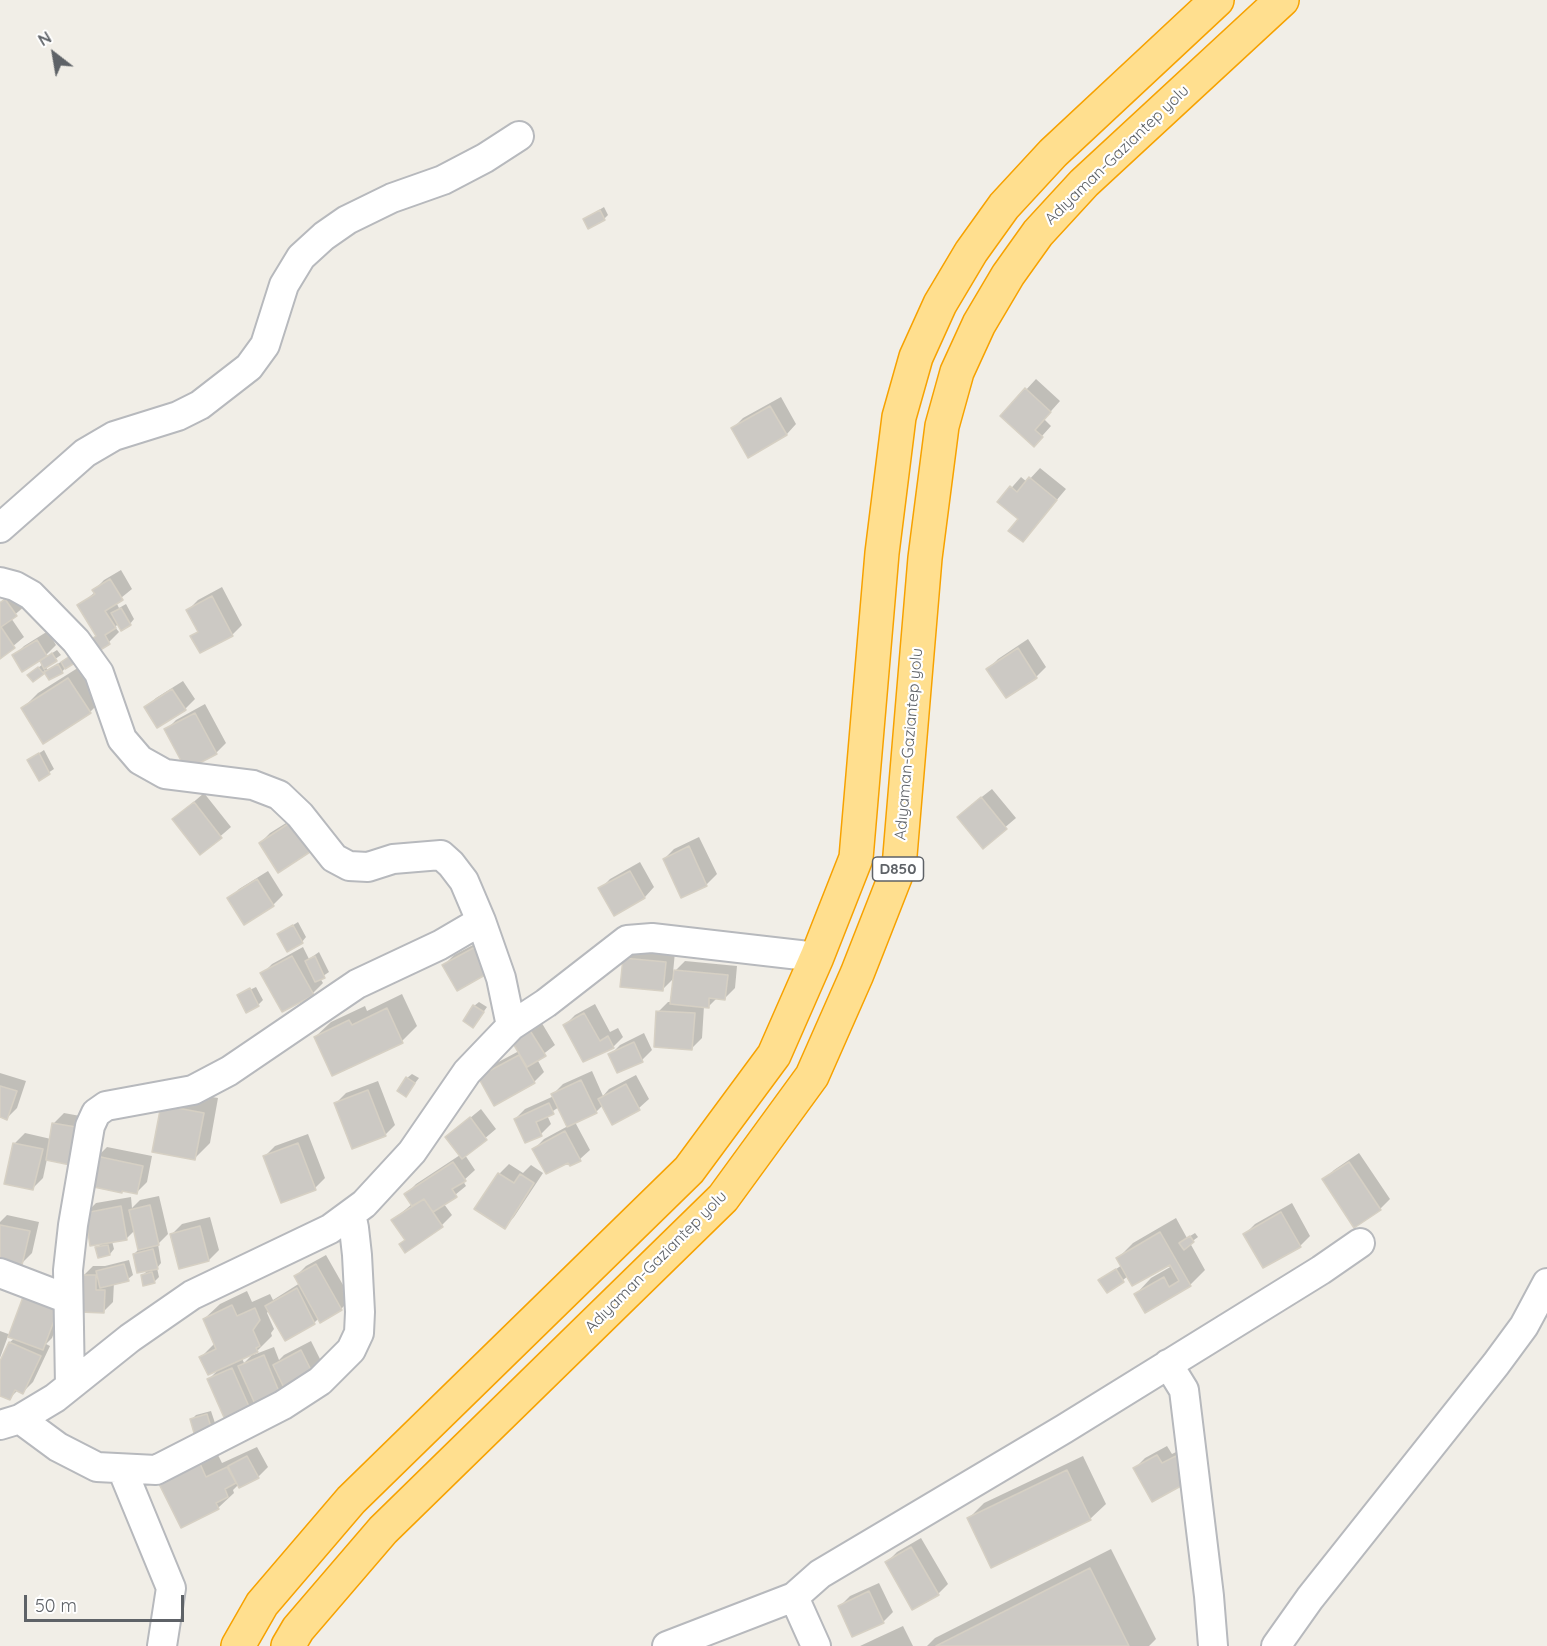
<!DOCTYPE html>
<meta charset="utf-8">
<style>
body{margin:0}
#map{position:relative;width:1547px;height:1646px;overflow:hidden;background:#f1eee7;font-family:Quicksand,sans-serif}
canvas{display:block}
.north{position:absolute;left:24px;top:24px;width:60px;height:60px;-webkit-text-stroke:4px #fff;paint-order:stroke;rotate:329deg;font-size:16px;font-weight:700;line-height:24px;text-align:center;color:#5e6267}
.north::after{content:'';display:block;margin:auto;width:21px;height:27px;background:#5e6267;clip-path:polygon(50% 0,100% 100%,50% 72%,0 100%)}
.scale{position:absolute;left:24px;top:1595px;width:160px;height:27px;box-sizing:border-box;border:3px solid #5e6267;border-top:0;padding-left:8px;font-size:18px;line-height:21px;white-space:nowrap;color:#5e6267;-webkit-text-stroke:4px #fff;paint-order:stroke}
</style>
<div id="map">
<canvas width="1547" height="1646"></canvas>
<div class="north">N</div>
<div class="scale">50 m</div>
</div>
<script>
const c = document.querySelector('canvas').getContext('2d');
c.lineJoin = 'round';
function fillPath(path, color) {
  c.fillStyle = color;
  c.fill(path, 'evenodd');
}
function poly(rows) {
  const path = new Path2D();
  for (const r of rows) {
    path.moveTo(r[0], r[1]);
    for (let i = 2; i < r.length; i += 2) path.lineTo(r[i], r[i + 1]);
  }
  return path;
}
function stroke(path, color, width, dash) {
  c.strokeStyle = color;
  c.lineWidth = width;
  c.lineCap = dash ? 'butt' : 'round';
  c.setLineDash(dash || []);
  c.stroke(path);
}
function write(font, color, halo, rows, align = 'center') {
  c.font = font + ' Quicksand,sans-serif';
  c.lineWidth = 4.5;
  c.setLineDash([]);
  c.textBaseline = 'middle';
  c.strokeStyle = halo;
  c.fillStyle = color;
  for (const [text, x, y, turn = 0] of rows) {
    c.save();
    c.translate(x, y);
    c.rotate((+turn || 0) * Math.PI / 180);
    c.textAlign = isNaN(turn) ? turn : align;
    if (halo) c.strokeText(text, 0, 0);
    c.fillText(text, 0, 0);
    c.restore();
  }
}
fillPath(poly([
 [604,207,608,215,604,219,584,219],
 [1036,379,1060,401,1044,419,1051,426,1034,445,1002,416],
 [781,397,796,424,787,434,749,456,733,428,743,418],
 [1040,468,1066,489,1023,540,1020,519,999,502,1021,477,1027,482],
 [121,570,132,589,116,602,119,608,126,604,134,619,130,624,118,624,115,627,119,632,109,642,97,650,92,640,97,635,79,606,95,592,94,590,104,580],
 [222,587,242,625,232,635,192,636,199,630,188,610,198,600],
 [16,591,26,605,11,618,24,637,0,657,0,602],
 [48,631,56,645,46,655,22,670,14,656,24,646],
 [1028,639,1046,667,1036,677,988,669,998,659],
 [57,650,61,655,45,666,48,670,78,651,62,672,50,678,45,670,43,673,34,671,43,664,41,661,46,657],
 [84,664,105,697,90,712,23,708,38,693],
 [183,681,195,699,185,709,146,707,156,698],
 [205,704,226,743,216,753,187,768,166,730,176,720],
 [44,750,54,769,39,779,29,760],
 [992,789,1016,818,983,846,969,807],
 [204,793,231,827,201,853,174,819],
 [302,813,319,841,309,851,260,843,270,833],
 [699,837,717,874,707,884,682,896,664,859,674,849],
 [640,862,654,887,645,897,614,914,600,889,610,879],
 [268,871,283,895,273,905,229,899,239,889],
 [298,922,306,937,302,942,279,934],
 [488,937,501,960,444,965,454,955],
 [303,947,309,959,319,952,329,972,320,978,323,983,313,993,283,1010,262,974,272,964],
 [634,949,675,952,673,973,685,961,737,966,735,988,725,998,717,998,708,1007,704,1006,702,1038,692,1048,658,1012,668,1002,672,1002,675,977,663,989,624,959],
 [256,987,263,1000,258,1005,239,995],
 [402,994,417,1026,402,1041,315,1037,331,1022,365,1006,367,1011],
 [479,1002,487,1007,477,1021,474,1006],
 [595,1004,610,1032,618,1028,623,1037,613,1047,584,1060,565,1025,575,1015],
 [540,1020,555,1045,537,1059,544,1072,534,1082,479,1077,489,1067,519,1051,513,1040],
 [644,1033,652,1050,642,1060,618,1071,610,1055,620,1045],
 [592,1071,603,1096,609,1089,636,1075,649,1099,639,1108,603,1105,596,1112,575,1122,590,1150,580,1159,569,1161,534,1149,544,1139,568,1126,559,1107,547,1115,551,1124,541,1134,515,1119,525,1109,554,1096,553,1094,563,1084],
 [0,1073,26,1081,17,1108,7,1118,0,1116],
 [412,1074,419,1078,406,1095,407,1078],
 [378,1081,395,1125,385,1135,353,1147,336,1103,346,1093],
 [177,1091,218,1098,210,1143,195,1158,154,1151],
 [481,1109,496,1129,465,1155,475,1170,463,1181,466,1186,444,1204,452,1215,442,1225,405,1251,406,1239,393,1220,412,1204,406,1194,416,1184,460,1155,447,1137],
 [64,1113,91,1118,47,1159,43,1178,33,1188,15,1143,25,1133,51,1139,54,1123],
 [308,1134,325,1178,315,1188,265,1156,275,1146],
 [107,1147,152,1156,147,1182,137,1192,123,1189,97,1157],
 [1359,1153,1390,1199,1380,1209,1324,1180,1334,1170],
 [509,1164,523,1173,531,1165,543,1173,514,1217,504,1227,499,1174],
 [159,1196,168,1234,158,1244,161,1263,157,1268,159,1277,154,1282,142,1276,149,1269,134,1254,139,1249,135,1230,126,1239,112,1241,114,1249,110,1254,97,1248,102,1243,86,1213,96,1203,131,1197,132,1208,140,1200],
 [1292,1203,1310,1236,1300,1246,1245,1234,1255,1224],
 [7,1215,39,1222,32,1253,22,1263,0,1258,0,1222],
 [210,1217,219,1250,209,1260,172,1234,182,1224],
 [1176,1218,1187,1238,1195,1233,1198,1237,1190,1243,1205,1270,1190,1285,1136,1294,1151,1278,1172,1266,1170,1263,1128,1276,1123,1280,1100,1280,1122,1265,1118,1258,1133,1243],
 [326,1255,351,1299,341,1309,319,1318,314,1323,269,1310,267,1313,274,1329,271,1333,272,1336,253,1355,274,1347,279,1360,284,1355,311,1341,324,1367,250,1410,209,1379,219,1369,201,1357,215,1343,204,1319,220,1304,247,1291,252,1302,270,1294,273,1300,300,1283,296,1276,306,1266],
 [254,1353,244,1363,242,1358],
 [129,1260,133,1275,128,1279,114,1282,113,1302,103,1312,83,1276,93,1266,105,1266],
 [67,1300,52,1338,46,1344,50,1346,33,1382,23,1392,18,1390,10,1398,0,1394,0,1363,10,1342,15,1338,8,1336,0,1358,0,1331,11,1335],
 [211,1411,217,1429,191,1420,196,1415],
 [212,1443,222,1463,257,1447,268,1467,258,1477,239,1484,233,1490,234,1493,218,1508,158,1478],
 [1167,1446,1172,1454,1186,1447,1199,1470,1135,1468,1145,1458],
 [1083,1456,1106,1504,1090,1519,969,1518,984,1503],
 [921,1538,948,1584,938,1594,887,1562,897,1552],
 [1111,1549,1156,1639,1149,1646,927,1646,935,1638],
 [879,1583,893,1612,883,1622,840,1606,850,1596],
 [903,1626,913,1646,860,1646]
]), '#0003');
const building = poly([
 [600,210,605,220,588,229,583,219,600,210],
 [1025,388,1051,412,1035,430,1043,437,1034,447,1000,416,1025,388],
 [770,406,787,435,748,458,731,428,770,406],
 [1029,477,1057,500,1023,542,1008,531,1018,519,997,502,1010,486,1017,492,1029,477],
 [110,579,123,600,105,611,116,628,105,635,110,644,97,652,90,640,96,636,77,605,95,594,92,590,110,579],
 [212,596,233,636,200,653,190,636,198,632,186,610,212,596],
 [5,599,17,616,1,627,15,648,0,659,0,603,5,599],
 [121,608,131,625,121,631,111,613,121,608],
 [37,640,47,656,22,672,12,655,37,640],
 [1018,648,1037,678,1006,698,986,669,1018,648],
 [52,653,57,661,44,669,40,661,52,653],
 [73,654,78,661,65,669,61,662,73,654],
 [58,664,63,673,49,680,44,672,58,664],
 [38,667,44,674,33,682,27,675,38,667],
 [68,678,91,713,43,744,21,708,68,678],
 [172,689,186,710,157,728,144,707,172,689],
 [195,713,217,754,186,770,164,729,195,713],
 [39,753,50,774,39,781,27,760,39,753],
 [981,797,1007,829,983,849,957,817,981,797],
 [194,802,222,838,200,855,172,819,194,802],
 [291,822,310,852,278,873,259,843,291,822],
 [689,846,707,886,681,898,663,859,689,846],
 [630,871,645,898,614,916,598,888,630,871],
 [257,879,274,906,244,925,227,898,257,879],
 [293,925,303,943,287,952,277,934,293,925],
 [477,946,492,971,457,991,442,965,477,946],
 [292,956,314,995,282,1012,260,973,292,956],
 [315,956,325,978,315,982,305,961,315,956],
 [623,958,666,962,663,991,620,987,623,958],
 [674,970,728,975,725,1000,709,998,709,1008,670,1004,674,970],
 [250,988,259,1006,246,1013,237,995,250,988],
 [473,1005,484,1012,473,1028,463,1021,473,1005],
 [387,1008,403,1043,332,1076,314,1037,349,1020,352,1025,387,1008],
 [656,1011,695,1013,692,1050,654,1047,656,1011],
 [584,1013,600,1041,608,1036,614,1048,583,1062,563,1025,584,1013],
 [529,1029,546,1056,527,1067,511,1040,529,1029],
 [634,1042,643,1062,617,1073,608,1054,634,1042],
 [519,1055,535,1083,494,1106,478,1077,519,1055],
 [406,1077,415,1083,406,1097,397,1091,406,1077],
 [581,1080,597,1113,567,1127,551,1094,581,1080],
 [626,1084,640,1110,612,1125,598,1099,626,1084],
 [0,1086,17,1091,7,1120,0,1117,0,1086],
 [368,1090,386,1136,352,1149,334,1103,368,1090],
 [549,1103,554,1114,536,1122,542,1136,525,1143,514,1119,549,1103],
 [161,1105,204,1113,195,1160,152,1152,161,1105],
 [470,1117,487,1140,462,1159,445,1137,470,1117],
 [52,1123,82,1128,75,1166,46,1160,52,1123],
 [565,1131,581,1161,570,1166,568,1163,546,1174,532,1149,565,1131],
 [13,1143,43,1149,33,1190,4,1184,13,1143],
 [298,1143,316,1190,281,1203,263,1156,298,1143],
 [96,1156,143,1166,137,1194,122,1191,122,1193,89,1186,96,1156],
 [453,1162,466,1181,452,1189,457,1197,433,1212,424,1199,412,1206,404,1194,453,1162],
 [1349,1162,1381,1210,1354,1228,1322,1179,1349,1162],
 [498,1173,514,1183,520,1174,534,1183,505,1229,474,1209,498,1173],
 [424,1199,443,1227,405,1253,399,1244,405,1240,391,1220,424,1199],
 [150,1205,159,1245,138,1250,129,1210,150,1205],
 [121,1206,127,1240,90,1246,85,1213,121,1206],
 [1281,1212,1301,1247,1263,1268,1243,1234,1281,1212],
 [0,1225,30,1231,22,1265,0,1260,0,1225],
 [200,1226,209,1261,179,1269,170,1234,200,1226],
 [1160,1232,1191,1286,1145,1313,1134,1294,1164,1277,1169,1287,1179,1281,1170,1265,1132,1286,1116,1258,1160,1232],
 [1190,1236,1194,1242,1184,1250,1179,1243,1190,1236],
 [108,1245,110,1255,98,1258,95,1247,108,1245],
 [153,1249,158,1269,137,1273,133,1254,153,1249],
 [124,1264,129,1281,100,1288,96,1271,124,1264],
 [316,1264,342,1310,320,1323,294,1276,316,1264],
 [1116,1269,1124,1282,1107,1293,1098,1280,1116,1269],
 [152,1272,155,1283,143,1286,141,1275,152,1272],
 [82,1275,96,1275,96,1290,105,1290,104,1313,80,1312,82,1275],
 [297,1288,315,1324,285,1341,265,1306,297,1288],
 [23,1297,58,1310,43,1350,8,1337,23,1297],
 [232,1305,237,1316,255,1308,260,1320,253,1330,260,1346,256,1348,258,1352,208,1375,199,1357,216,1349,203,1319,232,1305],
 [9,1342,41,1356,23,1394,15,1390,10,1400,0,1396,0,1361,9,1342],
 [301,1350,315,1378,286,1392,273,1365,301,1350],
 [264,1355,280,1394,255,1404,238,1366,264,1355],
 [232,1368,251,1411,226,1422,207,1379,232,1368],
 [207,1414,213,1434,196,1440,190,1419,207,1414],
 [1157,1455,1162,1463,1176,1456,1190,1481,1152,1502,1133,1468,1157,1455],
 [247,1456,259,1478,239,1488,228,1466,247,1456],
 [197,1457,206,1477,227,1467,236,1483,225,1489,228,1497,216,1503,219,1509,181,1528,156,1478,197,1457],
 [1067,1470,1091,1520,991,1568,967,1518,1067,1470],
 [911,1547,939,1595,912,1610,885,1562,911,1547],
 [1090,1568,1129,1646,936,1646,1090,1568],
 [869,1591,884,1623,852,1637,838,1606,869,1591]
]);
fillPath(building, '#ccc9c4');
stroke(building, '#d6d0c4', 1.5);
const minor = poly([
 [0,528,85,453,114,436,178,416,200,405,249,367,265,345,284,285,301,257,324,236,347,220,392,198,443,180,485,158,519,136],
 [0,582,15,586,31,595,76,641,99,673,122,739,140,760,165,774,253,785,279,795,300,815,334,858,349,866,368,867,393,859,441,855,451,864,464,881,481,921,501,978,511,1026],
 [0,1273,68,1299],
 [1168,1364,1184,1390,1209,1596,1213,1646],
 [70,1386,68,1270,73,1225,90,1126,96,1113,106,1106,193,1090,229,1071,357,984,440,945,481,921],
 [20,1419,58,1447,97,1467,156,1470,283,1405,320,1381,351,1350,359,1333,360,1312,357,1255,354,1228,351,1214],
 [0,1425,20,1419,55,1398,130,1338,192,1295,330,1229,364,1204,412,1152,467,1072,511,1026,546,1003,627,940,652,938,817,957],
 [122,1469,171,1588,162,1646],
 [667,1646,794,1597],
 [816,1646,794,1597,820,1574,1064,1429,1321,1270,1360,1243],
 [1276,1646,1310,1598,1496,1364,1524,1326,1547,1283]
]);
const highway = poly([
 [238,1646,262,1604,351,1500,689,1170,774,1055,817,957,856,858,882,553,899,417,916,357,940,304,971,252,1004,206,1053,153,1217,0],
 [288,1646,298,1629,383,1530,723,1198,812,1076,857,974,899,867,925,558,942,426,957,372,979,324,1008,275,1038,233,1084,183,1282,0]
]);
stroke(minor, '#b7b9bd', 32);
stroke(highway, '#f7a200', 36);
stroke(minor, '#fff', 28);
stroke(highway, '#ffdf8f', 33);
for (const [x, y, w] of [
 [898,869,51]
]) {
  const box = new Path2D();
  box.roundRect(x - w / 2, y - 12, w, 24, 4.5);
  c.fillStyle = '#fff';
  c.fill(box);
  stroke(box, '#5e6267', 1.5);
}
write('bold 15px', '#5e6267', null, [
 ["D850",898,869]
]);
write('16px', '#5e6267', '#fff', [
 ["Adıyaman-Gaziantep yolu",1117,155,-44],
 ["Adıyaman-Gaziantep yolu",909,744,-85],
 ["Adıyaman-Gaziantep yolu",656,1262,-45]
]);
</script>
